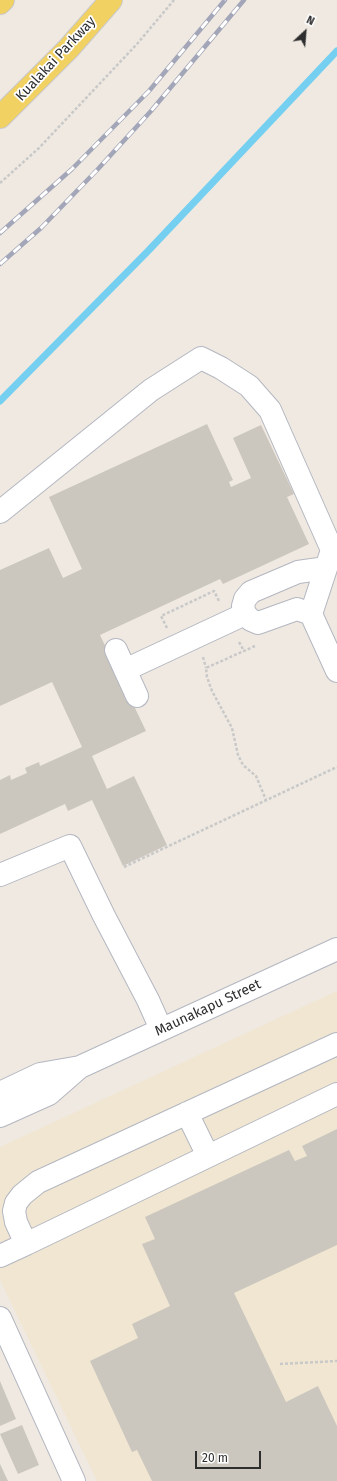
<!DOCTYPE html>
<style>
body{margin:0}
#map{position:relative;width:337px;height:1481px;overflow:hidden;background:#efe9e1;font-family:"Fira Sans",sans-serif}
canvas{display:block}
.north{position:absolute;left:285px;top:12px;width:40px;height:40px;-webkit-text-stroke:3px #fff;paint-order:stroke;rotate:26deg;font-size:11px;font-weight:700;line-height:16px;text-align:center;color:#2e2e2e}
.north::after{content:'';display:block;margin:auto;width:14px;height:18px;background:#2e2e2e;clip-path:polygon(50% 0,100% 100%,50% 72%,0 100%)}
.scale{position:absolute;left:195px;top:1451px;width:66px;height:18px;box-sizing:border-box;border:2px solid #2e2e2e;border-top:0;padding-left:5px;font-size:12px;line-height:14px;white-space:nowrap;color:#2e2e2e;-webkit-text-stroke:3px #fff;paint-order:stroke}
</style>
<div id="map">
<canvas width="337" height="1481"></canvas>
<div class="north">N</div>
<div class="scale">20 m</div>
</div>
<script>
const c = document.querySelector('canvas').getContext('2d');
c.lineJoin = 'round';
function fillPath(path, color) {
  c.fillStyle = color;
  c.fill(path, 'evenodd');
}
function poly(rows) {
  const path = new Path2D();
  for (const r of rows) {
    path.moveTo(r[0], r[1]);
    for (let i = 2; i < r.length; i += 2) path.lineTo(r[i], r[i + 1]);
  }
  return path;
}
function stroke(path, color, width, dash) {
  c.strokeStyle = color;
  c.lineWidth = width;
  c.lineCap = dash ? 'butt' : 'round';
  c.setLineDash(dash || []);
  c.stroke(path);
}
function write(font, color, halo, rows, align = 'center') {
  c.font = font + ' "Fira Sans",sans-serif';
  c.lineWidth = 3.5;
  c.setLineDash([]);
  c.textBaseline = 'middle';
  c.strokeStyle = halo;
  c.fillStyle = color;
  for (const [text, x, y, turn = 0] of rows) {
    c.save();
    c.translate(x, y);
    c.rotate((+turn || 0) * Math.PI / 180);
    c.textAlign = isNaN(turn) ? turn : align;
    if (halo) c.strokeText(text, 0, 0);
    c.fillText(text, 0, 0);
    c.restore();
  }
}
fillPath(poly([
 [337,991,337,1481,97,1481,0,1280,0,1147]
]), '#f0e6d1');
stroke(poly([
 [0,401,149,250,337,51]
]), '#75cff0', 7);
fillPath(poly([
 [207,424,233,480,229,482,231,487,251,478,233,438,261,425,294,494,287,497,309,544,223,584,220,579,100,635,146,731,92,756,107,789,134,776,167,845,123,866,92,800,68,811,65,804,0,834,0,780,10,775,11,780,27,773,25,768,39,762,40,766,82,747,52,682,0,706,0,570,49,548,63,578,82,569,49,497],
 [337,1129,337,1245,234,1293,286,1402,318,1386,337,1426,337,1481,152,1481,137,1450,132,1452,90,1361,138,1338,132,1324,170,1306,142,1244,155,1239,145,1217,289,1150,295,1161,307,1156,302,1146],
 [0,1381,16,1419,0,1426],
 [22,1425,39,1465,18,1474,0,1434],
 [0,1464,8,1481,0,1481]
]), '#cbc7bf');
const minor = poly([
 [0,512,151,390,201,358,221,368,249,386,270,410,332,550,311,614,337,671],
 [311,614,297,609,258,623,251,620,245,614,243,606,245,599,251,592,298,572,326,568],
 [116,650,137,696],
 [125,670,245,614],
 [0,875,70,846,104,916,148,1000,161,1029],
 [337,1044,38,1182,22,1195,16,1203,14,1211,16,1222,26,1244,337,1094],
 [0,1093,40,1074,80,1067],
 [187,1113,208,1156],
 [0,1116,49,1094,80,1067,337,949],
 [0,1256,26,1244],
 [0,1318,74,1481]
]);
const major = poly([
 [0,3,3,0],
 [0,117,69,48,111,0]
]);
stroke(minor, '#b4b7c1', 24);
stroke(major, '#c9c9c9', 24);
stroke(poly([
 [0,183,39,148,137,44,174,0],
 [167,628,161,616,214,591,219,601],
 [239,642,244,651],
 [255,646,206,668,207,677,212,691,232,728,238,755,243,765,256,776,266,800],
 [203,657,206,668],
 [124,867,337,767],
 [280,1364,337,1361]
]), '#c9c9c9', 2.5, [3, 2]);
stroke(minor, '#fff', 22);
stroke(major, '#f2d163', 22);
const rail = poly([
 [0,233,72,169,149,91,225,0],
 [0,264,41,228,98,169,151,111,244,0]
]);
stroke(rail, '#a3a6b8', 4.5);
stroke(rail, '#fff', 3, [9]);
write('14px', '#2e2e2e', '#fff', [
 ["Kualakai Parkway",56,59,-47],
 ["Maunakapu Street",208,1008,-25]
]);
</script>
